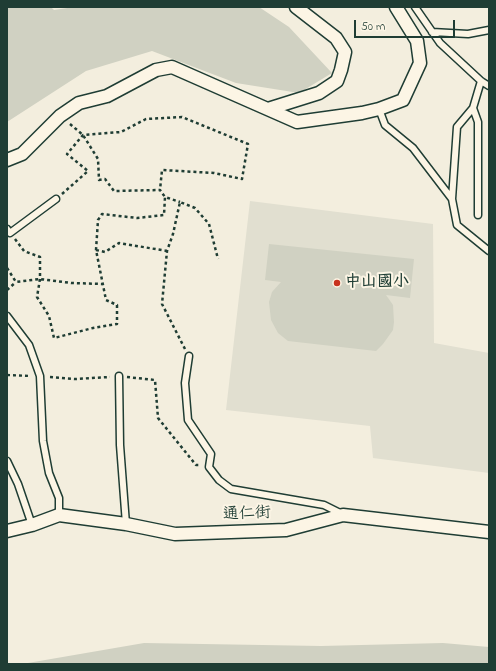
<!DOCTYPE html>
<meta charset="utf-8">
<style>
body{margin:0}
#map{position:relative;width:496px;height:671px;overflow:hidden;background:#f3eede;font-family:"Indie Flower",sans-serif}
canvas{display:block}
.frame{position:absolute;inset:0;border:8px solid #1f3d34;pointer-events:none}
.scale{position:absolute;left:354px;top:20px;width:101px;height:18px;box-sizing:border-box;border:2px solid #1f3d34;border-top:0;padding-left:5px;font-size:12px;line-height:14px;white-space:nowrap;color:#1f3d34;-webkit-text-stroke:3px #fcf5e5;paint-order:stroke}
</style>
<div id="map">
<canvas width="496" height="671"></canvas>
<div class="frame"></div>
<div class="scale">50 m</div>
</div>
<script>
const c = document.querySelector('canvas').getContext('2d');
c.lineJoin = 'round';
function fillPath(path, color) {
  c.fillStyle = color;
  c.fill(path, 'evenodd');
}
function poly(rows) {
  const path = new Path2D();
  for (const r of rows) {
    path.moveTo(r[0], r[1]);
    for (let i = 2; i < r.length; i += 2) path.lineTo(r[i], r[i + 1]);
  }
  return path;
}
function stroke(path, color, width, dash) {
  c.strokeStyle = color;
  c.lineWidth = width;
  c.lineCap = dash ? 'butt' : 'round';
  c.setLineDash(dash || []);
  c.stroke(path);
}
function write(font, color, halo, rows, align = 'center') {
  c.font = font + ' "Indie Flower","LXGW WenKai TC",sans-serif';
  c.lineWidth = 4;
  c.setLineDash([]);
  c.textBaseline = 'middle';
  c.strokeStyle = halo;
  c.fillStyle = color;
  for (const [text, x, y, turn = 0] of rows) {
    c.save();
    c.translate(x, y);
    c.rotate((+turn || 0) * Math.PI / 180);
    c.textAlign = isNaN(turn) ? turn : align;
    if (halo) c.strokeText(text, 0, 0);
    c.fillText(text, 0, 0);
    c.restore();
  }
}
fillPath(poly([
 [250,201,433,224,434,343,489,353,489,473,373,458,370,426,226,410]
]), '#e1dfd0');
fillPath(poly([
 [7,7,51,7,54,10,74,7,259,7,289,27,332,73,299,93,236,83,152,51,86,71,7,122],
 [269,244,414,259,410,298,386,295,393,305,394,322,393,330,383,344,376,351,288,341,278,333,271,320,269,302,272,292,281,282,265,280],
 [144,643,321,646,443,643,489,647,489,664,22,664]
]), '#d0d1c2');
const service = poly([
 [415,7,440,43,481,81,489,86],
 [432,32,468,34,489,30],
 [379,109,385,125,413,148,452,199,457,225,489,251],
 [452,199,457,127,473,108],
 [478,215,478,122,473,108,481,81],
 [7,229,10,233,56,199],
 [7,316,29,345,40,376,43,441,49,473,59,498,59,515],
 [189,356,185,383,188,420,211,454,209,467,219,480,231,489,324,505,342,514],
 [119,376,120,445,126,524],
 [7,461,18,484,32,525]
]);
const minor = poly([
 [268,109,319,93,337,81,341,70,345,52,336,38,296,7],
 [7,160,22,154,60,116,79,103,107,96,156,70,172,67,297,122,362,113,379,109,403,100,420,63,417,41,396,7],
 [7,531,32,525,59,515,126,524,175,534,286,530,343,515,489,532]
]);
stroke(service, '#1f3d34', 9);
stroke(minor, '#1f3d34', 15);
stroke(poly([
 [70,124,83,135,98,159,99,180,105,179,114,191,160,190,165,197],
 [62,194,88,171,67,154,83,135,121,132,146,119,182,117,248,144,242,179,214,173,162,170,160,190],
 [15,239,24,251,40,257,40,279,37,297,49,316,54,338,93,328,117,324,117,305,106,300,96,250,98,220,102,214,137,218,164,215,165,197,180,202],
 [96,250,105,252,119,243,167,251],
 [7,268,16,282,40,279,71,283,103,284],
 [7,290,16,282],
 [185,349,162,304,167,251,173,234,180,202,195,208,209,224,218,259],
 [7,375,31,376],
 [50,377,75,379,110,377],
 [127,377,155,380,158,418,196,465,200,465]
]), '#1f3d34', 2.5, [3, 3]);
stroke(service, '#fcf5e5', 6);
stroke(minor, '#fcf5e5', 12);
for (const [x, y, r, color] of [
 [337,283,4,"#c8321e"]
]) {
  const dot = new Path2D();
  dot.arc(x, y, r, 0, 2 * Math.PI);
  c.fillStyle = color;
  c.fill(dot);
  stroke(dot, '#fcf5e5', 1.5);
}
write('bold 16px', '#1f3d34', '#fcf5e5', [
 ["中山國小",345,283]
], 'left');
write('16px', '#1f3d34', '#fcf5e5', [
 ["通仁街",247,515,-2]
]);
</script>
